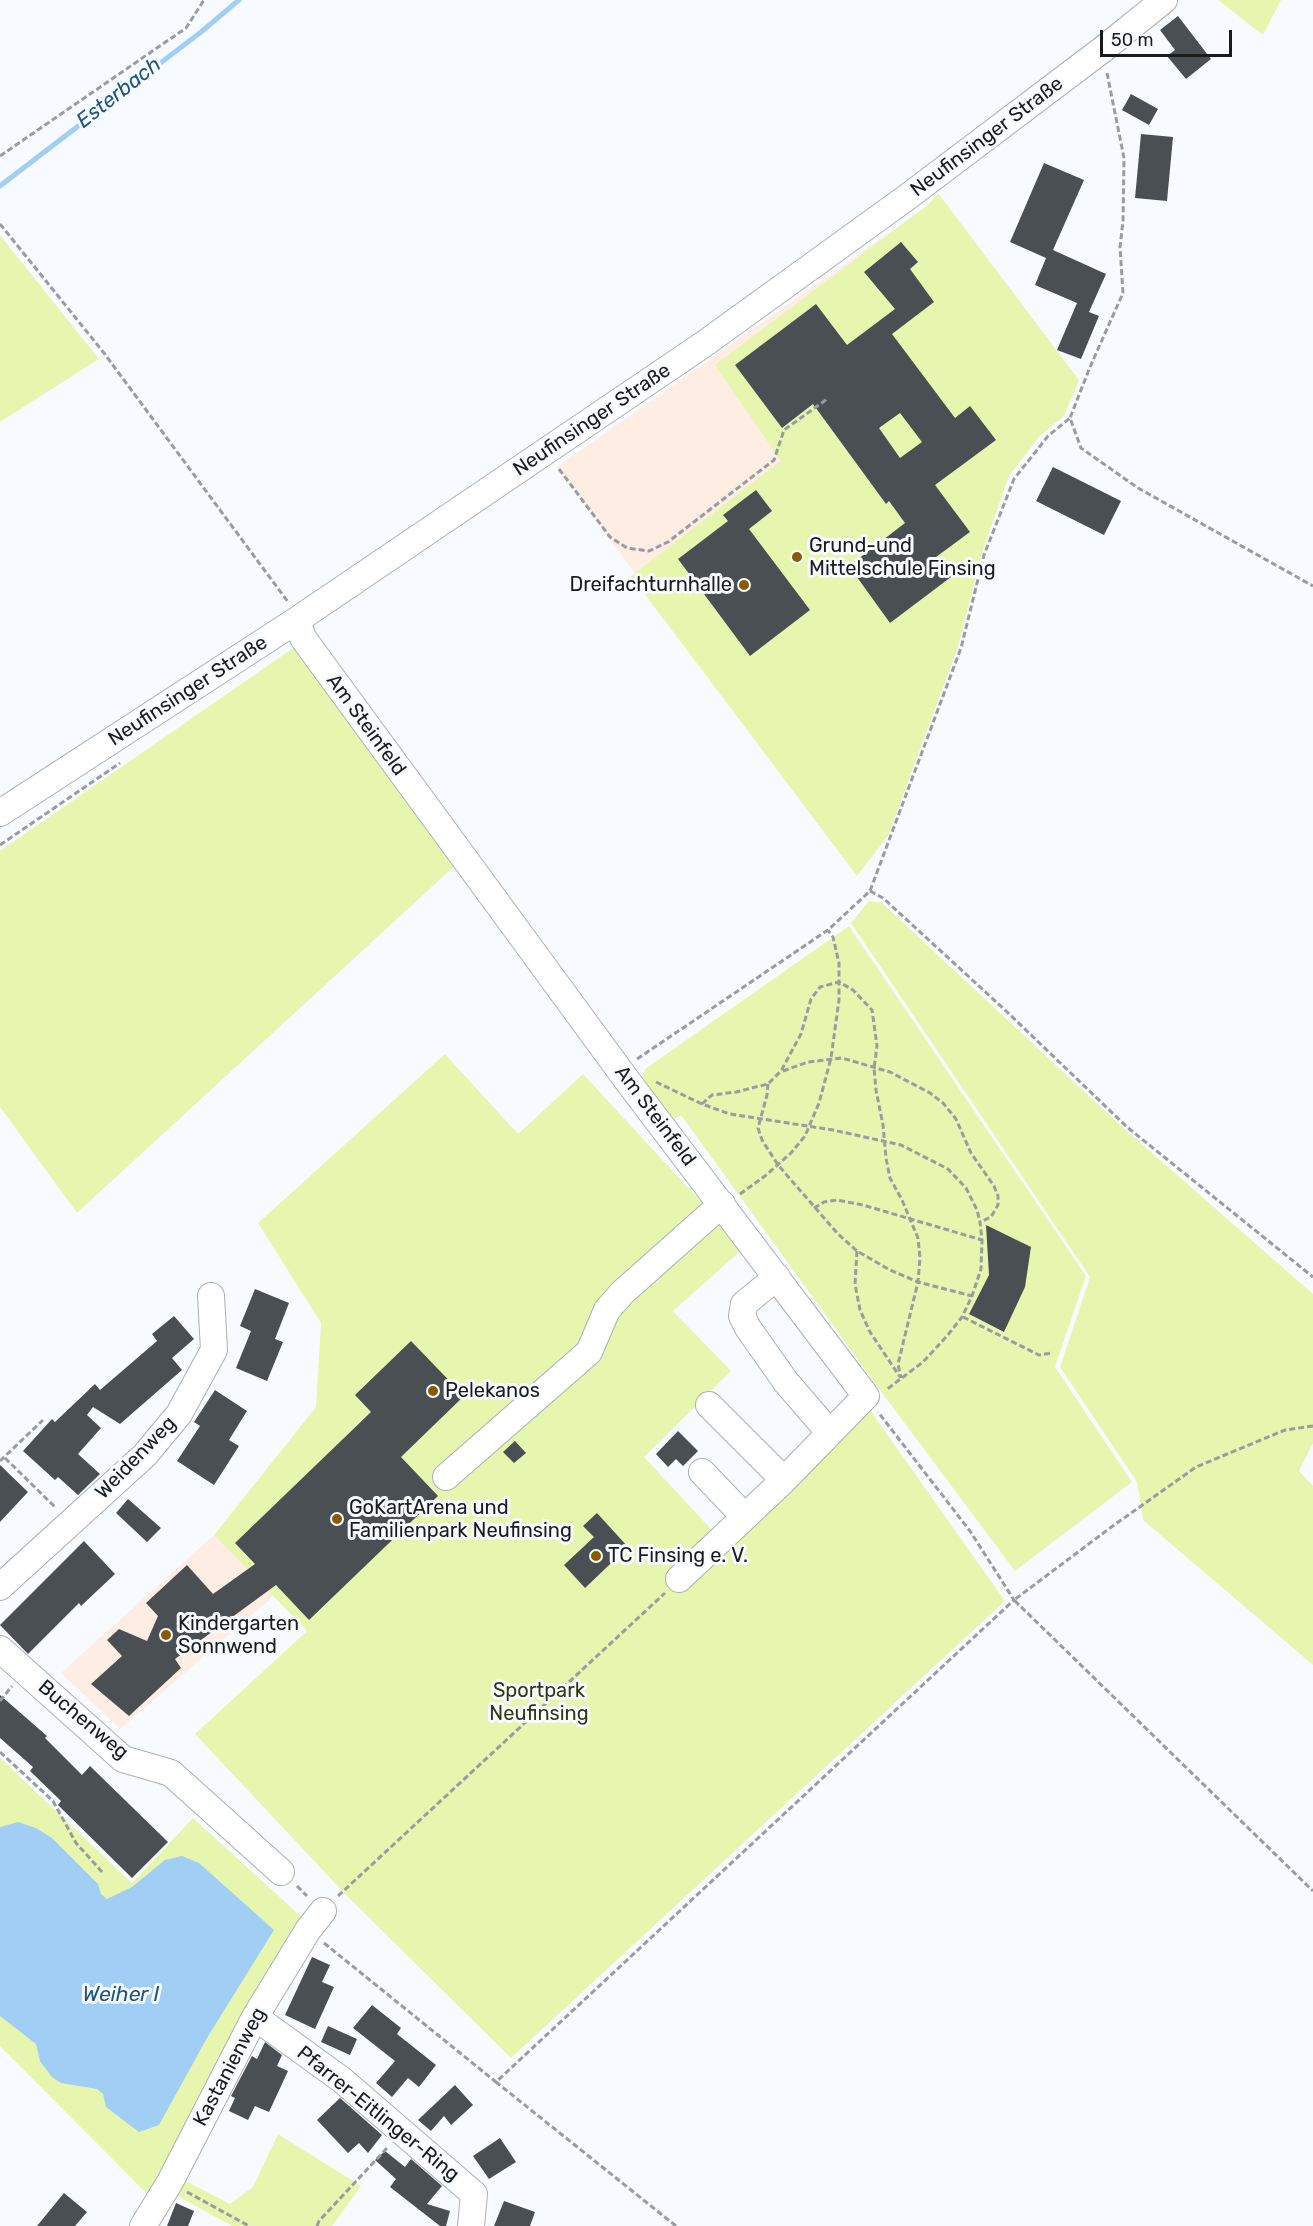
<!DOCTYPE html>
<meta charset="utf-8">
<style>
body{margin:0}
#map{position:relative;width:1313px;height:2226px;overflow:hidden;background:#f7fbff;font-family:Rubik,sans-serif}
canvas{display:block}
.scale{position:absolute;left:1100px;top:30px;width:132px;height:27px;box-sizing:border-box;border:3px solid #191b1d;border-top:0;padding-left:8px;font-size:18px;line-height:21px;white-space:nowrap;color:#191b1d;-webkit-text-stroke:4px #f7fbff;paint-order:stroke}
</style>
<div id="map">
<canvas width="1313" height="2226"></canvas>
<div class="scale">50 m</div>
</div>
<script>
const c = document.querySelector('canvas').getContext('2d');
c.lineJoin = 'round';
function fillPath(path, color) {
  c.fillStyle = color;
  c.fill(path, 'evenodd');
}
function poly(rows) {
  const path = new Path2D();
  for (const r of rows) {
    path.moveTo(r[0], r[1]);
    for (let i = 2; i < r.length; i += 2) path.lineTo(r[i], r[i + 1]);
  }
  return path;
}
function stroke(path, color, width, dash) {
  c.strokeStyle = color;
  c.lineWidth = width;
  c.lineCap = dash ? 'butt' : 'round';
  c.setLineDash(dash || []);
  c.stroke(path);
}
function write(font, color, halo, rows, align = 'center') {
  c.font = font + ' Rubik,sans-serif';
  c.lineWidth = 6;
  c.setLineDash([]);
  c.textBaseline = 'middle';
  c.strokeStyle = halo;
  c.fillStyle = color;
  for (const [text, x, y, turn = 0] of rows) {
    c.save();
    c.translate(x, y);
    c.rotate((+turn || 0) * Math.PI / 180);
    c.textAlign = isNaN(turn) ? turn : align;
    if (halo) c.strokeText(text, 0, 0);
    c.fillText(text, 0, 0);
    c.restore();
  }
}
fillPath(poly([
 [937,199,995,478,857,876,557,467],
 [214,1535,274,1596,120,1729,61,1673]
]), '#feede2');
fillPath(poly([
 [1218,0,1281,0,1263,35],
 [938,193,1079,380,1064,416,1040,436,1009,476,982,553,958,647,888,836,857,876,631,576,781,461,715,365,929,204],
 [0,235,99,359,0,422],
 [299,644,459,862,77,1213,0,1107,0,851],
 [869,901,882,903,1120,1125,1313,1294,1313,1443,1299,1471,1313,1486,1313,1665,1143,1520,1137,1482,1060,1367,1090,1277,851,923],
 [849,926,1086,1276,1055,1367,1132,1482,1015,1571,882,1393,681,1115,673,1120,642,1080,645,1069],
 [445,1054,518,1134,583,1074,744,1248,673,1311,731,1371,644,1457,725,1544,867,1406,1005,1601,511,2058,347,1896,195,1734,307,1631,214,1535,316,1407,321,1323,258,1223],
 [0,1758,132,1883,193,1818,306,1921,149,2196,0,2046],
 [278,2134,361,2186,332,2226,232,2226,172,2193,180,2178,230,2204,253,2187]
]), '#e7f6af');
fillPath(poly([
 [18,1822,36,1828,52,1838,98,1884,101,1894,107,1899,132,1887,165,1860,182,1856,199,1863,274,1930,207,2038,159,2125,139,2132,106,2107,103,2094,97,2089,61,2083,52,2077,40,2061,36,2044,0,2016,0,1827]
]), '#a0cef5');
stroke(poly([
 [0,186,201,32,239,0]
]), '#a0cef5', 5);
fillPath(poly([
 [1178,16,1211,59,1186,79,1167,56,1175,50,1160,30],
 [1131,94,1158,109,1149,125,1122,110],
 [1141,134,1173,137,1167,201,1135,198],
 [1044,163,1084,180,1053,250,1106,274,1089,312,1099,316,1081,359,1057,350,1077,303,1035,285,1046,258,1010,242],
 [901,242,918,262,910,269,934,302,892,334,955,418,970,406,996,440,935,485,970,532,936,557,951,577,890,623,849,566,905,523,889,501,886,504,813,404,782,428,735,365,816,304,847,345,895,309,864,272],
 [900,413,922,442,900,458,879,428],
 [1053,467,1121,501,1104,535,1036,501],
 [756,490,772,511,749,529,810,610,750,656,678,559,728,521,723,515],
 [986,1225,1031,1247,1025,1287,1004,1332,969,1314,989,1275],
 [255,1289,289,1303,275,1339,283,1342,267,1381,236,1368,251,1331,240,1326],
 [174,1316,194,1339,172,1358,182,1370,120,1424,93,1407,87,1415,101,1428,78,1454,100,1474,78,1495,58,1477,55,1480,23,1451,52,1419,55,1422,95,1384,100,1390,157,1341,152,1334],
 [411,1341,464,1396,401,1457,438,1496,309,1620,276,1585,175,1659,181,1668,129,1716,91,1684,122,1656,107,1640,119,1629,147,1641,158,1616,146,1603,187,1565,213,1594,255,1564,235,1543,371,1412,355,1395],
 [215,1390,247,1411,229,1440,239,1446,214,1485,177,1461,200,1426,194,1422],
 [678,1431,698,1451,683,1466,676,1459,668,1467,656,1454],
 [515,1441,526,1453,514,1463,503,1452],
 [0,1465,28,1492,0,1522],
 [128,1499,161,1528,147,1542,116,1513],
 [597,1513,628,1547,585,1588,564,1565,594,1537,583,1526],
 [84,1541,115,1574,81,1606,79,1603,28,1654,0,1625],
 [0,1695,47,1736,45,1738,82,1775,90,1766,168,1842,132,1878,58,1805,61,1801,30,1771,33,1767,0,1738],
 [312,1957,330,1965,322,1982,334,1987,315,2029,285,2015],
 [372,2005,401,2028,397,2034,436,2065,419,2087,408,2078,392,2097,376,2083,395,2061,353,2028],
 [328,2026,357,2039,350,2055,321,2042],
 [265,2042,282,2055,277,2066,288,2071,269,2112,255,2106,248,2120,229,2111,235,2098,231,2096,252,2056,257,2059],
 [455,2085,473,2105,451,2125,444,2116,431,2131,418,2120],
 [340,2098,382,2135,368,2153,359,2143,348,2153,317,2120],
 [500,2138,516,2162,489,2179,473,2156],
 [385,2151,405,2167,411,2159,442,2186,427,2204,450,2211,446,2226,440,2226,390,2187,396,2179,375,2160],
 [64,2193,87,2212,75,2226,37,2226],
 [504,2201,535,2212,530,2226,494,2226],
 [176,2203,194,2211,188,2226,167,2226]
]), '#4a4f54');
const minor = poly([
 [297,620,303,638,626,1079,866,1396,784,1480,679,1579],
 [0,813,297,620,704,344,906,198,1102,50,1164,0],
 [777,1277,744,1304,742,1316,748,1328,786,1382,830,1433],
 [709,1405,784,1480],
 [702,1472,745,1517],
 [446,1477,589,1352,607,1310,623,1292,722,1204],
 [0,1587,145,1455,179,1414,214,1350,211,1296],
 [0,1649,123,1759,171,1773,281,1872],
 [255,2017,342,2080,474,2194,471,2226],
 [143,2226,170,2182,255,2017,308,1930,323,1911]
]);
stroke(minor, '#aab0b6', 28);
stroke(poly([
 [1107,73,1124,158,1123,221,1120,247,1123,293,1090,367,1070,418,1081,448,1138,488,1313,586],
 [0,156,186,28,204,0],
 [0,224,104,353,288,602],
 [559,469,610,537,627,548,649,551,668,542,774,460,784,430,827,399],
 [0,845,120,763],
 [870,891,883,898,1004,1009,1127,1127,1313,1277],
 [637,1059,828,930,870,891,961,648,984,555,1014,479,1048,436,1070,418],
 [783,1071,808,1062,842,1058,890,1072,930,1093,943,1103,956,1119,971,1153,994,1186,998,1196,998,1205,991,1217,980,1222],
 [656,1082,702,1104,730,1114,833,1130,901,1145,948,1169,966,1188,977,1210,980,1222,982,1240,981,1269,972,1296,962,1317,947,1336,923,1362,886,1390],
 [768,1084,767,1095,758,1128,762,1140,778,1165,838,1234,857,1251,890,1270,918,1282,972,1296],
 [702,1104,712,1095,736,1092,768,1084,781,1071,801,1034,811,999,820,987,839,982,853,990,872,1010,877,1046,874,1068,876,1090,883,1125,886,1158,890,1178,902,1200,918,1238,920,1258,918,1282,898,1364,901,1378],
 [740,1194,765,1176,791,1153,805,1136,819,1103,831,1058,839,1000,839,963,833,937,828,930],
 [814,1208,824,1202,837,1200,863,1205,982,1240],
 [857,1251,855,1284,860,1310,870,1332,900,1377],
 [963,1317,1039,1355,1051,1353],
 [1313,1426,1285,1430,1196,1467,1110,1528,1014,1600,1313,1891],
 [5,1458,55,1507],
 [0,1461,43,1420],
 [0,1701,12,1686],
 [0,1752,53,1801,76,1843,103,1873],
 [297,1886,307,1896],
 [338,1896,665,1593],
 [324,1943,496,2082],
 [187,2192,249,2226],
 [317,2226,319,2221,388,2147],
 [676,2226,496,2082,1014,1600,970,1531,878,1412]
]), '#999ca0', 3, [6, 3]);
stroke(minor, '#fff', 26);
for (const [x, y, r, color] of [
 [797,557,6,"#895b00"],
 [744,585,6,"#895b00"],
 [433,1391,6,"#895b00"],
 [337,1519,6,"#895b00"],
 [596,1556,6,"#895b00"],
 [166,1635,6,"#895b00"]
]) {
  const dot = new Path2D();
  dot.arc(x, y, r, 0, 2 * Math.PI);
  c.fillStyle = color;
  c.fill(dot);
  stroke(dot, '#f7fbff', 2);
}
write('20px', '#191b1d', '#f7fbff', [
 ["Neufinsinger Straße",987,137,-37],
 ["Neufinsinger Straße",592,420,-34],
 ["Neufinsinger Straße",188,691,-33],
 ["Am Steinfeld",366,725,54],
 ["Am Steinfeld",655,1116,53],
 ["Weidenweg",136,1458,-46],
 ["Buchenweg",83,1720,40],
 ["Kastanienweg",230,2067,-62],
 ["Pfarrer-Eitlinger-Ring",378,2114,39]
]);
write('20px', '#191b1d', '#f7fbff', [
 ["Grund-und",809,546],
 ["Mittelschule Finsing",809,569],
 ["Dreifachturnhalle",732,585,"right"],
 ["Pelekanos",445,1391],
 ["GoKartArena und",349,1508],
 ["Familienpark Neufinsing",349,1531],
 ["TC Finsing e. V.",608,1556],
 ["Kindergarten",178,1624],
 ["Sonnwend",178,1647]
], 'left');
write('20px', '#31380f', '#f7fbff', [
 ["Sportpark",539,1691],
 ["Neufinsing",539,1714]
]);
write('italic 21px', '#1e5681', '#f7fbff', [
 ["Esterbach",119,93,-38],
 ["Weiher I",121,1995]
]);
</script>
